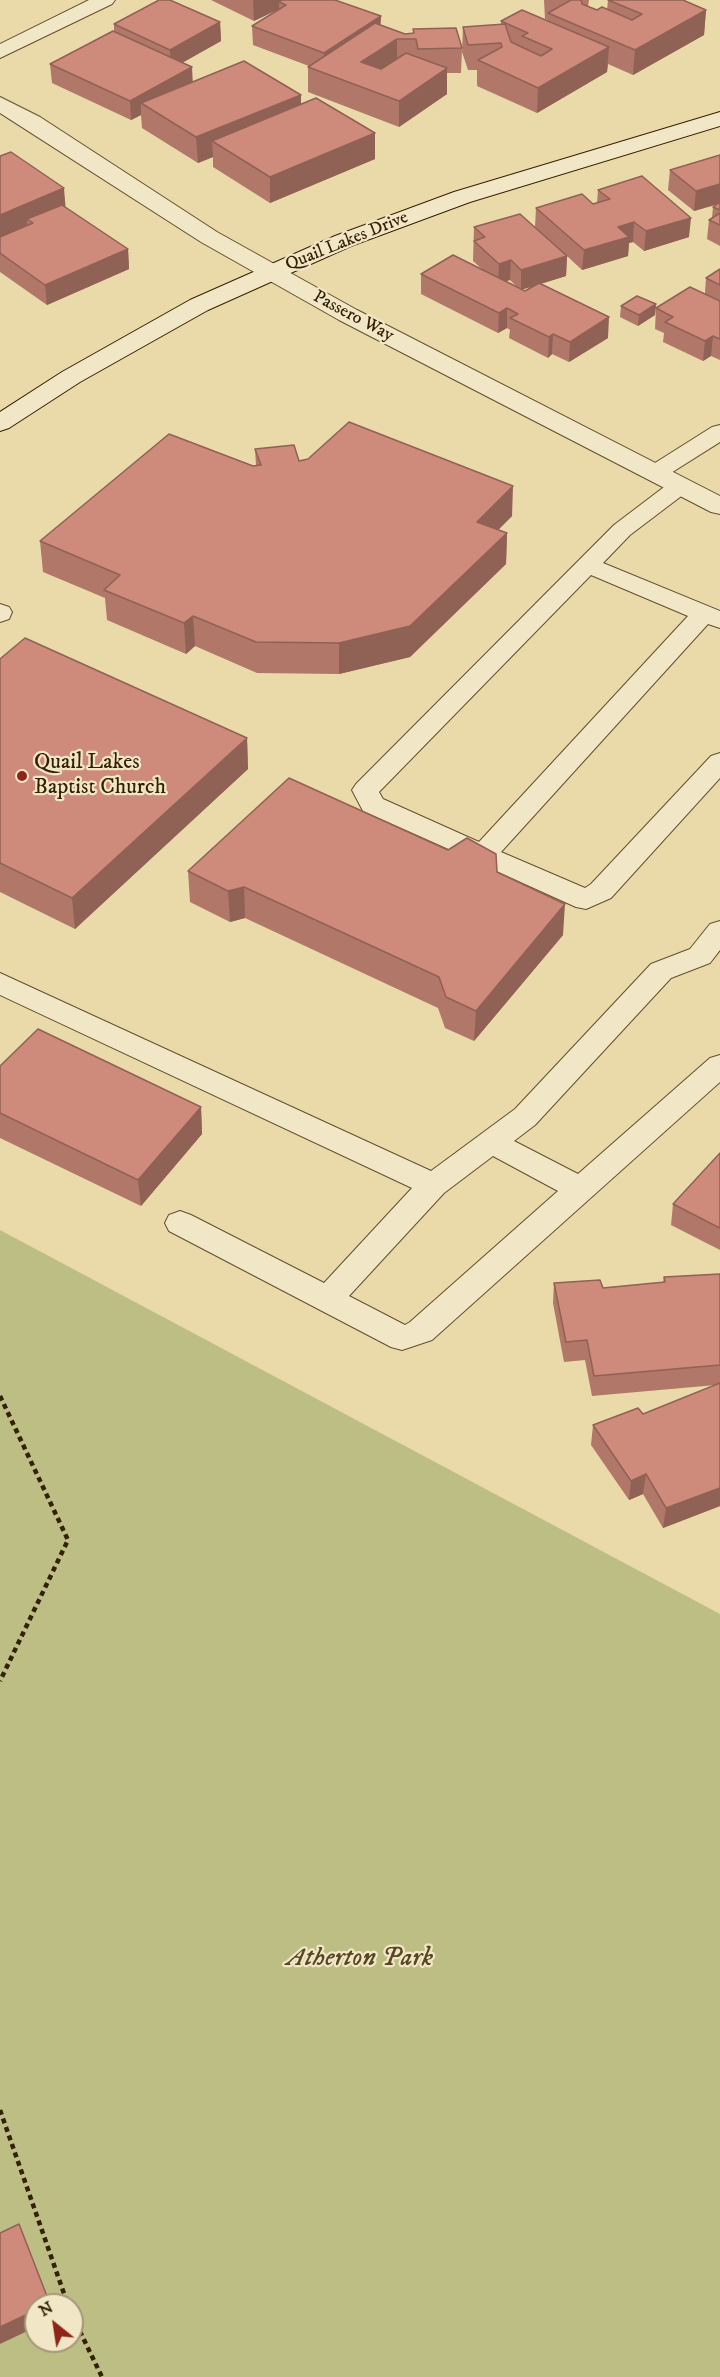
<!DOCTYPE html>
<style>
body{margin:0}
#map{position:relative;width:720px;height:2377px;overflow:hidden;background:#eadaa9;font-family:"IM FELL DW Pica",serif}
canvas{display:block}
.north{position:absolute;left:24px;top:2293px;width:60px;height:60px;box-sizing:border-box;background:#f1e7c7;border:2px solid #a69778;border-radius:50%;rotate:330deg;font-size:16px;font-weight:700;line-height:24px;text-align:center;color:#351f02}
.north::after{content:'';display:block;margin:auto;width:21px;height:27px;background:#8f2418;clip-path:polygon(50% 0,100% 100%,50% 72%,0 100%)}
</style>
<div id="map">
<canvas width="720" height="2377"></canvas>
<div class="north">N</div>
</div>
<script>
const c = document.querySelector('canvas').getContext('2d');
c.lineJoin = 'round';
function fillPath(path, color) {
  c.fillStyle = color;
  c.fill(path, 'evenodd');
}
function poly(rows) {
  const path = new Path2D();
  for (const r of rows) {
    path.moveTo(r[0], r[1]);
    for (let i = 2; i < r.length; i += 2) path.lineTo(r[i], r[i + 1]);
  }
  return path;
}
function stroke(path, color, width, dash) {
  c.strokeStyle = color;
  c.lineWidth = width;
  c.lineCap = dash ? 'butt' : 'round';
  c.setLineDash(dash || []);
  c.stroke(path);
}
function write(font, color, halo, rows, align = 'center') {
  c.font = font + ' "IM FELL DW Pica",serif';
  c.lineWidth = 4.5;
  c.setLineDash([]);
  c.textBaseline = 'middle';
  c.strokeStyle = halo;
  c.fillStyle = color;
  for (const [text, x, y, turn = 0] of rows) {
    c.save();
    c.translate(x, y);
    c.rotate((+turn || 0) * Math.PI / 180);
    c.textAlign = isNaN(turn) ? turn : align;
    if (halo) c.strokeText(text, 0, 0);
    c.fillText(text, 0, 0);
    c.restore();
  }
}
fillPath(poly([
 [0,1230,720,1614,720,2377,0,2377],
 [36,2305,72,2305,72,2341,36,2341]
]), '#bdbe84');
const service = poly([
 [720,425,720,442,663,478,655,480,647,478,643,473,647,468,712,427,720,425],
 [680,479,688,481,692,486,688,491,630,535,603,563,720,611,720,628,708,624,501,852,585,888,591,884,711,756,720,753,720,778,611,898,586,909,576,907,483,865,472,862,471,859,363,811,352,790,356,784,614,525,672,481,680,479],
 [591,575,688,616,479,842,383,799,379,792,591,575],
 [0,604,9,607,12,612,9,619,0,622,0,604],
 [720,921,720,950,710,963,671,978,535,1125,514,1141,578,1174,710,1058,720,1055,720,1082,432,1340,402,1350,391,1347,169,1231,165,1223,169,1215,180,1211,191,1215,324,1283,412,1188,0,995,0,973,431,1171,515,1109,651,964,690,949,710,924,720,921],
 [493,1156,558,1191,410,1322,405,1325,349,1296,444,1193,493,1156]
]);
const minor = poly([
 [89,0,115,0,112,4,0,58,0,44,89,0],
 [0,97,40,117,217,232,357,310,720,496,720,514,711,512,339,320,201,242,0,113,0,97]
]);
const secondary = poly([
 [720,112,720,126,470,202,351,246,208,310,80,382,9,428,0,431,0,412,62,372,190,300,335,236,454,192,720,112]
]);
stroke(service, '#624e2c', 2);
stroke(minor, '#624e2c', 2);
stroke(secondary, '#351f02', 2);
stroke(poly([
 [0,1396,68,1540,0,1681],
 [0,2110,68,2305],
 [72,2315,102,2377]
]), '#351f02', 4.5, [5, 4]);
fillPath(service, '#f1e7c7');
fillPath(minor, '#f1e7c7');
fillPath(secondary, '#f1e7c7');
fillPath(poly([
 [211,0,335,0,381,16,380,25,405,34,413,33,413,29,462,48,461,73,447,73,447,94,399,127,308,92,308,67,309,66,253,45,252,26,279,9,254,21],
 [544,0,589,0,588,7,597,10,607,10,608,0,706,10,704,35,633,75,608,64,607,72,537,113,477,86,477,70,468,70,462,52,463,27,501,25,501,21,547,21,547,19,545,19],
 [220,22,221,41,182,63,193,82,301,104,375,159,270,203,213,167,213,157,198,163,142,128,141,115,131,120,52,83,50,64,114,32,114,24],
 [720,155,720,246,707,239,709,220,712,218,713,207,716,205,694,211,668,190,670,170],
 [0,156,66,207,128,249,129,269,47,305,0,272],
 [598,190,689,237,644,251,633,242,629,243,628,256,582,270,567,256,566,276,540,284,608,338,569,362,552,354,548,358,509,338,510,330,507,328,498,333,421,294,421,274,484,271,473,261,474,227,535,227,536,208,597,203],
 [510,280,518,288,505,281],
 [534,286,525,291,522,289,527,288],
 [720,269,720,360,711,356,703,361,663,342,664,333,655,329,656,308,705,293,706,278],
 [656,304,655,315,638,326,620,317,621,306],
 [255,449,512,516,498,530,507,533,506,564,410,657,339,674,257,673,195,646,186,654,107,620,105,598,43,572,40,541,256,465],
 [0,659,247,738,248,769,75,929,0,892],
 [188,871,497,872,563,935,474,1041,445,1028,438,1008,245,918,230,922,190,902],
 [0,1066,201,1107,202,1134,141,1206,0,1138],
 [720,1153,720,1250,671,1225,673,1204],
 [720,1274,720,1506,663,1528,643,1494,629,1500,591,1445,593,1425,643,1414,716,1385,592,1396,585,1360,564,1362,553,1303,554,1283,603,1288,663,1283,664,1277]
]), '#b17769');
fillPath(poly([
 [253,0,298,0,279,2,279,9,254,21],
 [706,10,704,35,633,75,635,50],
 [381,16,380,35,324,72,324,53],
 [220,22,221,41,171,69,170,50],
 [397,39,397,65,361,87,361,62],
 [609,47,607,72,537,113,538,88],
 [192,67,193,87,141,103,141,115,131,120,130,101],
 [447,68,447,94,399,127,399,101],
 [301,95,301,120,212,141,213,157,198,163,196,137],
 [375,133,375,159,270,203,270,177],
 [720,184,720,203,694,211,696,191],
 [64,188,66,213,33,223,27,219,28,230,0,242,0,215],
 [691,218,689,237,644,251,646,231],
 [634,222,633,242,629,243,628,256,582,270,584,250,618,227],
 [128,249,129,269,47,305,45,285],
 [567,256,566,276,521,290,521,270],
 [511,260,510,280,498,284,499,264],
 [656,304,655,315,638,326,639,315],
 [507,308,507,328,498,333,499,313],
 [609,317,608,338,569,362,570,342],
 [553,334,552,354,548,358,549,337],
 [713,336,711,356,703,361,705,341],
 [513,486,512,516,476,552,477,522],
 [507,533,506,564,410,657,339,674,339,643],
 [193,616,195,646,186,654,184,623],
 [247,738,248,769,75,929,72,898],
 [244,887,245,918,230,922,228,891],
 [565,904,563,935,474,1041,476,1011],
 [201,1107,202,1134,141,1206,138,1180],
 [646,1474,643,1494,629,1500,631,1481],
 [720,1488,720,1506,663,1528,666,1508],
 [36,2310,36,2327,0,2344,0,2327]
]), '#906155');
const building = poly([
 [159,0,170,0,220,22,170,50,114,24,159,0],
 [282,0,335,0,381,16,324,53,252,26,286,5,279,2,282,0],
 [571,0,581,0,582,4,597,10,602,7,632,20,642,14,608,0,683,0,706,10,635,50,548,13,571,0],
 [522,10,609,47,538,88,478,60,502,47,501,43,468,45,463,27,505,24,511,42,541,56,552,49,522,36,528,33,501,21,522,10],
 [375,23,405,34,414,33,413,29,456,28,462,48,418,49,416,39,397,39,361,62,381,69,406,53,447,68,399,101,308,67,375,23],
 [113,31,192,67,130,101,50,64,113,31],
 [244,61,301,95,196,137,141,103,244,61],
 [316,98,375,133,270,177,212,141,316,98],
 [11,152,64,188,0,215,0,156,11,152],
 [720,155,720,184,696,191,670,170,720,155],
 [642,176,691,218,646,231,634,222,618,227,629,237,584,250,536,208,582,194,593,204,610,199,598,190,642,176],
 [720,202,720,210,713,207,720,202],
 [62,205,128,249,45,285,0,253,0,237,33,223,27,219,62,205],
 [720,213,720,225,709,220,720,213],
 [520,214,567,256,521,270,511,260,499,264,474,241,485,237,474,227,520,214],
 [453,255,525,291,539,283,609,317,570,342,553,334,549,337,510,318,518,314,507,308,499,313,421,274,453,255],
 [720,269,720,285,706,278,720,269],
 [690,287,720,301,720,339,713,336,705,341,665,322,673,317,656,308,690,287],
 [637,296,656,304,639,315,621,306,637,296],
 [349,422,513,486,477,522,507,533,410,626,339,643,256,642,193,616,184,623,104,590,120,575,40,541,169,434,253,466,261,465,255,449,294,445,299,461,308,459,349,422],
 [25,638,247,738,72,898,0,863,0,659,25,638],
 [289,778,448,850,467,838,496,854,497,872,565,904,476,1011,446,997,439,977,244,887,228,891,188,871,289,778],
 [38,1029,201,1107,138,1180,0,1113,0,1066,38,1029],
 [720,1153,720,1228,673,1204,720,1153],
 [720,1274,720,1365,594,1376,587,1340,566,1342,554,1283,600,1280,603,1288,665,1282,664,1277,720,1274],
 [720,1383,720,1488,666,1508,646,1474,631,1481,593,1425,638,1408,643,1414,720,1383],
 [19,2224,50,2304,47,2305,36,2305,36,2310,0,2327,0,2233,19,2224]
]);
fillPath(building, '#ce8a7a');
stroke(building, '#906155', 1.5);
for (const [x, y, r, color] of [
 [22,776,6,"#8f2418"]
]) {
  const dot = new Path2D();
  dot.arc(x, y, r, 0, 2 * Math.PI);
  c.fillStyle = color;
  c.fill(dot);
  stroke(dot, '#f1e7c7', 2);
}
write('18px', '#351f02', '#f1e7c7', [
 ["Quail Lakes Drive",347,242,-22],
 ["Passero Way",353,317,28]
]);
write('22px', '#351f02', '#f1e7c7', [
 ["Quail Lakes",34,763],
 ["Baptist Church",34,788]
], 'left');
write('italic 27px', '#574722', '#f1e7c7', [
 ["Atherton Park",360,1959]
]);
</script>
